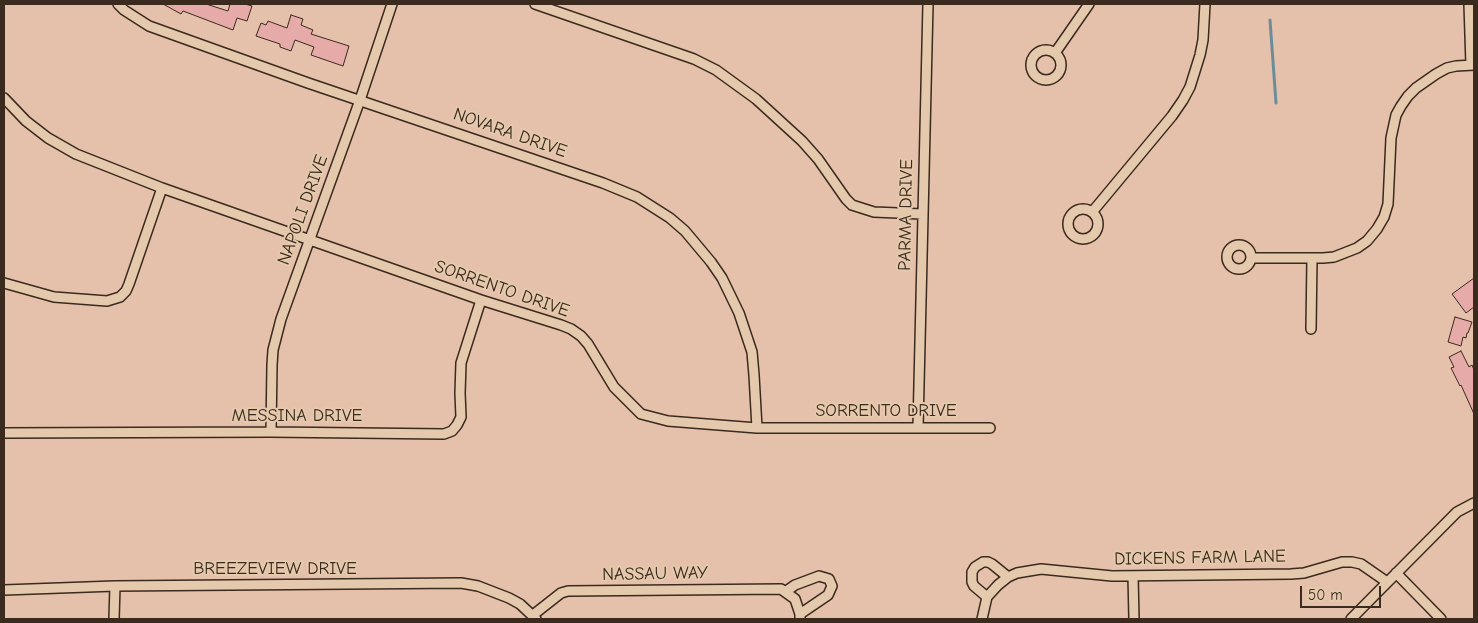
<!DOCTYPE html>
<style>
body{margin:0}
#map{position:relative;width:1478px;height:623px;overflow:hidden;background:#e5c0ab;font-family:"Comic Neue",sans-serif}
canvas{display:block}
.frame{position:absolute;inset:0;border:5px solid #3b2a1e;pointer-events:none}
.scale{position:absolute;left:1300px;top:586px;width:81px;height:22px;box-sizing:border-box;border:2px solid #3b2a1e;border-top:0;padding-left:6px;font-size:15px;line-height:18px;white-space:nowrap;color:#3b2a1e;-webkit-text-stroke:4px #e4c9ac;paint-order:stroke}
</style>
<div id="map">
<canvas width="1478" height="623"></canvas>
<div class="frame"></div>
<div class="scale">50 m</div>
</div>
<script>
const c = document.querySelector('canvas').getContext('2d');
c.lineJoin = 'round';
function poly(rows) {
  const path = new Path2D();
  for (const r of rows) {
    if (r.length === 3) {
      path.moveTo(r[0] + r[2], r[1]);
      path.arc(r[0], r[1], r[2], 0, 2 * Math.PI);
      continue;
    }
    path.moveTo(r[0], r[1]);
    for (let i = 2; i < r.length; i += 2) path.lineTo(r[i], r[i + 1]);
  }
  return path;
}
function stroke(path, color, width, dash) {
  c.strokeStyle = color;
  c.lineWidth = width;
  c.lineCap = dash ? 'butt' : 'round';
  c.setLineDash(dash || []);
  c.stroke(path);
}
function fillPath(path, color) {
  c.fillStyle = color;
  c.fill(path, 'evenodd');
}
function write(font, color, halo, rows, align = 'center') {
  c.font = font + ' "Comic Neue",sans-serif';
  c.lineWidth = 4;
  c.setLineDash([]);
  c.textBaseline = 'middle';
  c.strokeStyle = halo;
  c.fillStyle = color;
  for (const [text, x, y, turn = 0] of rows) {
    c.save();
    c.translate(x, y);
    c.rotate((+turn || 0) * Math.PI / 180);
    c.textAlign = isNaN(turn) ? turn : align;
    if (halo) c.strokeText(text, 0, 0);
    c.fillText(text, 0, 0);
    c.restore();
  }
}
stroke(poly([
 [1270,20,1276,103]
]), '#6b8d9a', 3);
const building = poly([
 [163,4,206,4,228,11,230,4,245,4,252,6,247,21,237,18,233,30,183,11,181,14,163,4],
 [291,15,303,19,301,25,313,30,311,34,349,46,343,66,311,55,314,47,295,40,291,51,280,47,280,44,256,36,261,23,266,25,268,21,287,28,291,15],
 [1474,278,1474,307,1466,313,1452,294,1474,278],
 [1455,317,1472,322,1468,333,1467,333,1466,338,1463,337,1461,346,1448,342,1455,317],
 [1461,351,1469,367,1472,365,1474,370,1474,414,1461,385,1460,386,1451,368,1454,367,1449,357,1461,351]
]);
fillPath(building, '#e6aaa8');
stroke(building, '#3b2a1e', 1);
const street = poly([
 [118,4,124,10,149,26,308,83,603,183,637,197,670,218,685,231,711,262,722,278,739,313,752,352,754,375,757,428],
 [535,4,694,59,716,70,756,99,802,141,818,159,846,199,852,205,874,212,922,214],
 [1469,4,1471,65],
 [1046,65,15],
 [1055,53,1089,4],
 [4,98,26,121,48,138,76,154,162,188,481,300,561,325,571,329,581,336,588,344,614,387,641,414,668,421,757,428,990,428],
 [1083,224,15],
 [1093,211,1172,116,1183,100,1190,87,1200,55,1203,40,1205,4],
 [1239,257,12],
 [1251,258,1323,258,1334,257,1357,248,1367,241,1377,229,1384,217,1388,204,1391,138,1396,115,1401,106,1408,96,1416,88,1436,74,1447,68,1456,66,1474,65],
 [4,283,54,297,107,301,120,297,126,291,129,284,162,188],
 [1311,329,1312,258],
 [918,427,928,4],
 [271,432,272,365,273,350,281,319,360,100,392,4],
 [4,433,271,432,444,434,452,431,457,425,461,417,460,393,461,363,481,300],
 [1396,573,1441,619],
 [1133,576,1134,619],
 [4,590,115,586,461,583,478,586,509,598,520,604,536,619],
 [785,592,795,585,819,576,829,579,832,586,828,595,800,614],
 [987,597,974,586,972,582,972,572,975,567,983,562,988,562,992,564,1008,577],
 [533,615,561,593,568,591,781,589,795,599,800,614,800,619],
 [114,619,115,586],
 [982,619,987,597,998,585,1008,577,1017,573,1041,569,1112,576,1291,574,1304,573,1342,562,1352,562,1361,564,1387,582],
 [1351,619,1457,512,1474,503]
]);
stroke(street, '#3b2a1e', 12);
stroke(street, '#e4c9ac', 9);
write('18px', '#3b2a1e', '#e4c9ac', [
 ["NOVARA DRIVE",510,133,19],
 ["NAPOLI DRIVE",303,210,-70],
 ["PARMA DRIVE",906,215,-89],
 ["SORRENTO DRIVE",502,289,19],
 ["SORRENTO DRIVE",886,411],
 ["MESSINA DRIVE",297,416],
 ["DICKENS FARM LANE",1200,558,-1],
 ["BREEZEVIEW DRIVE",275,569],
 ["NASSAU WAY",655,574,-1]
]);
</script>
